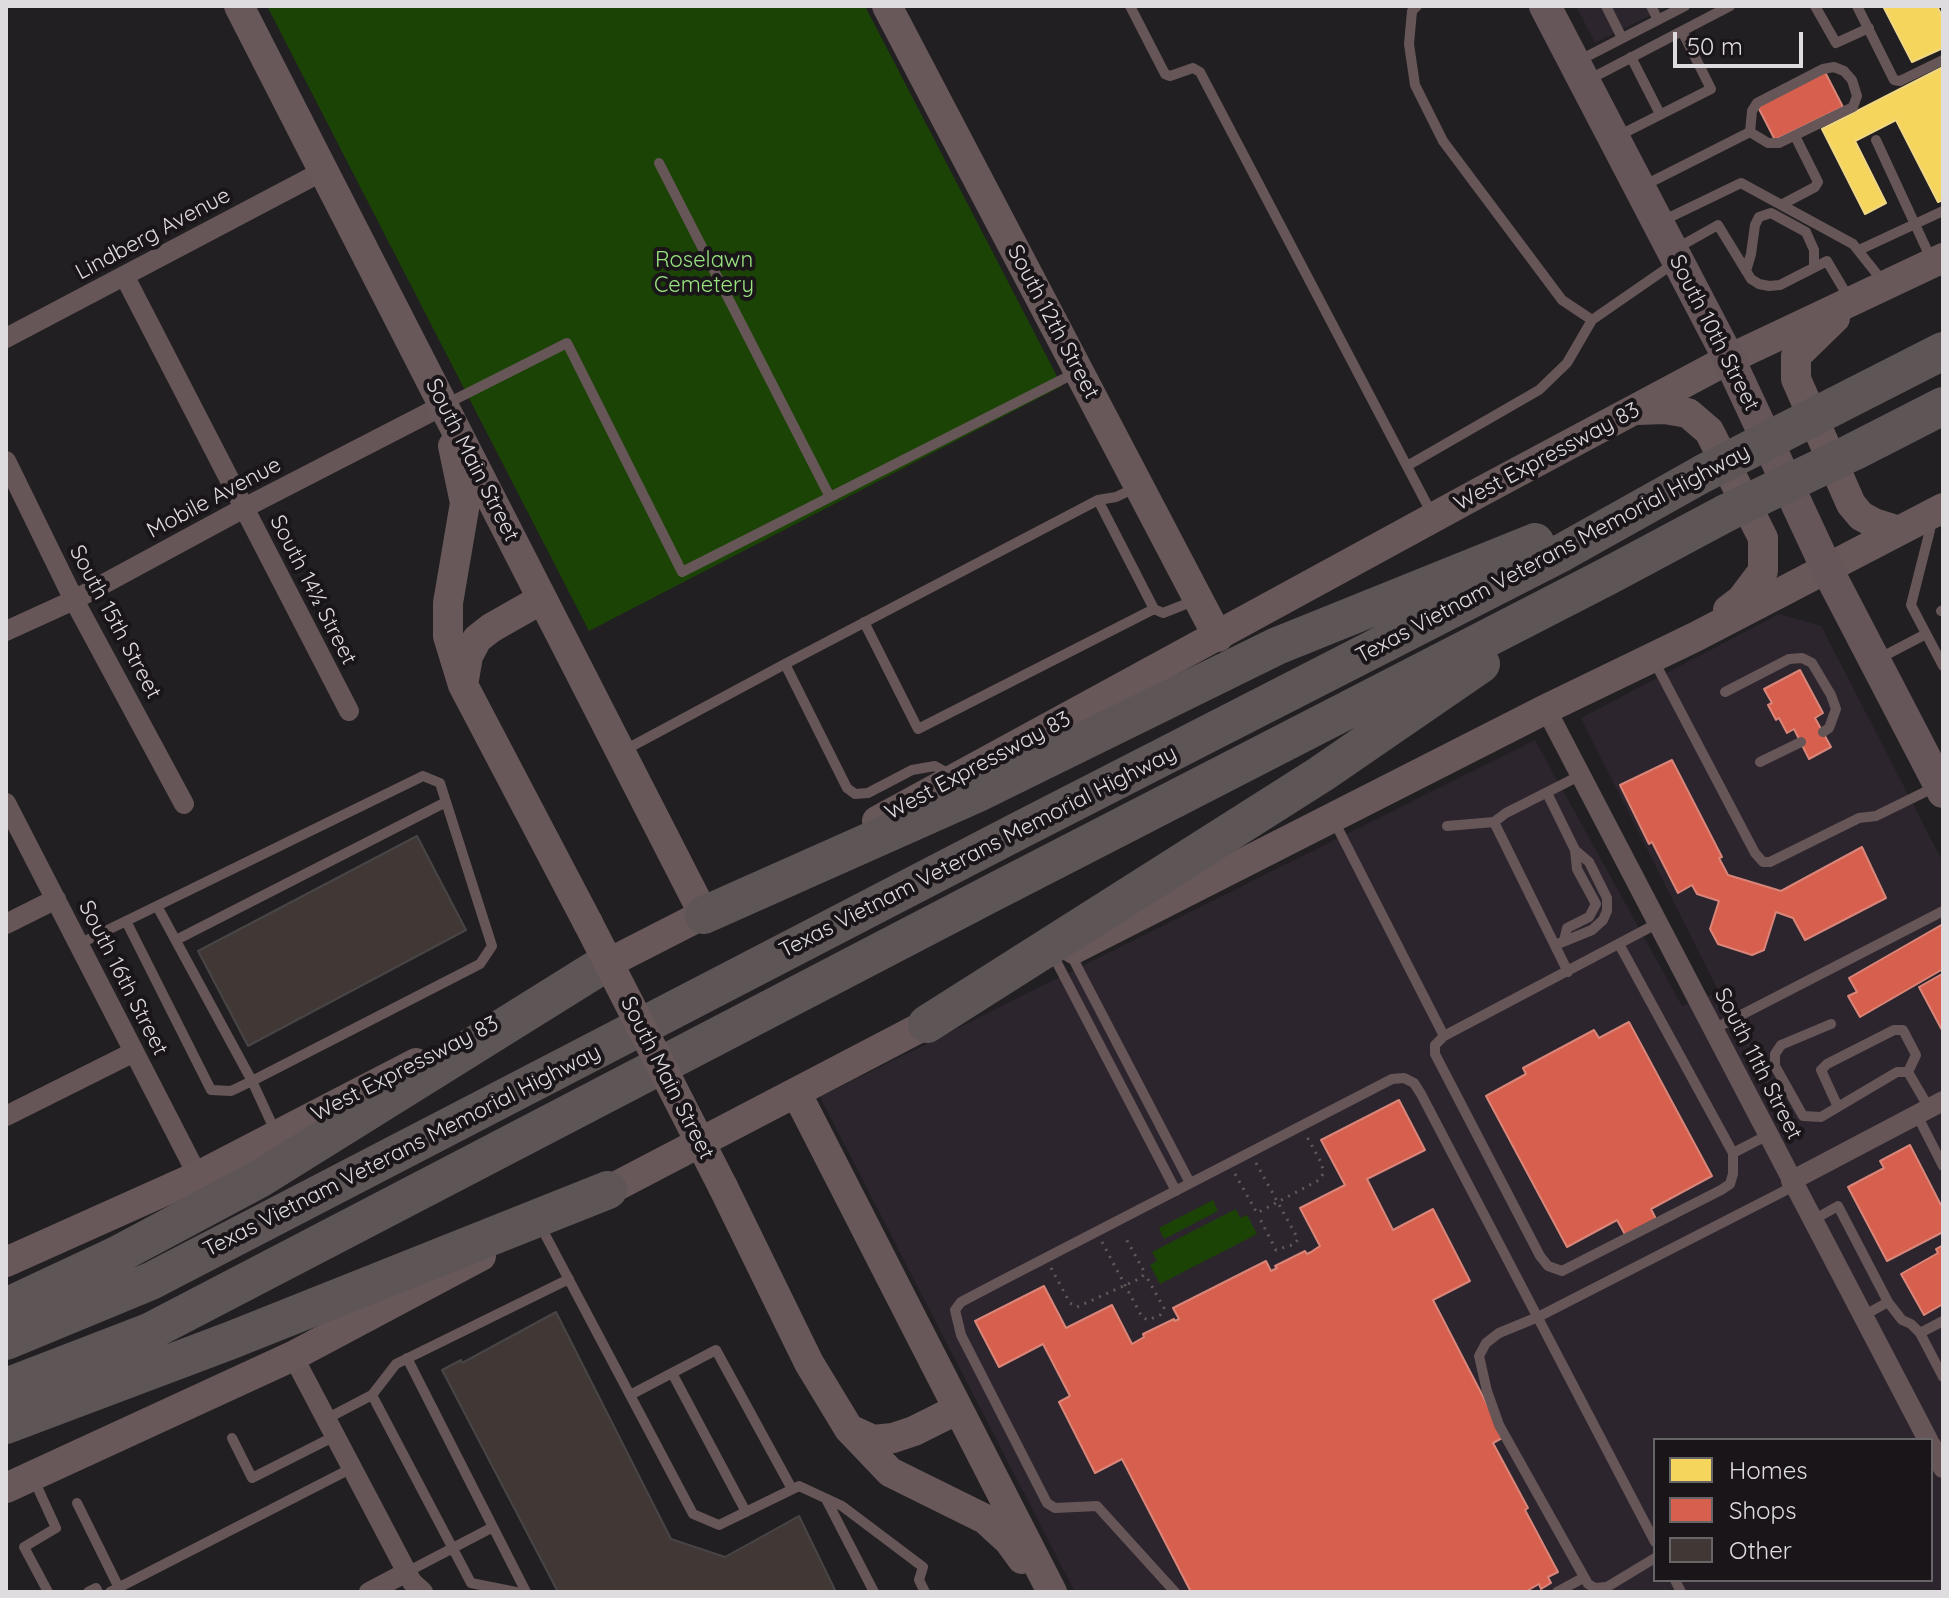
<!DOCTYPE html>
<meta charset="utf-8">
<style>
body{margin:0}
#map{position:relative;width:1949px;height:1598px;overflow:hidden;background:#211f22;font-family:Quicksand,sans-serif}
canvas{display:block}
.frame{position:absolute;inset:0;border:8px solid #dfdcdf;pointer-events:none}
.legend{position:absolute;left:1653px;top:1438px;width:280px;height:144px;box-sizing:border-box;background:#191519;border:2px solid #686568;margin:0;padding:10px 14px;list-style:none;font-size:24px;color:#dfdcdf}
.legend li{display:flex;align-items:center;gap:16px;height:40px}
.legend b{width:40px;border:2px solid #686568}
.scale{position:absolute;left:1673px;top:32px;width:130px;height:36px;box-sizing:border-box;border:4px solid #dfdcdf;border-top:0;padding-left:10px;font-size:24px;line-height:28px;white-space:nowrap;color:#dfdcdf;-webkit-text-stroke:6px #191519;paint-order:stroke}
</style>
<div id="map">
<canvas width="1949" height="1598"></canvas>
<div class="frame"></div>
<ul class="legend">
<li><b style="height:22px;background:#f6d55c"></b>Homes</li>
<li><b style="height:22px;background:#d6604d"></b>Shops</li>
<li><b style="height:22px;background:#413836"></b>Other</li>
</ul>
<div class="scale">50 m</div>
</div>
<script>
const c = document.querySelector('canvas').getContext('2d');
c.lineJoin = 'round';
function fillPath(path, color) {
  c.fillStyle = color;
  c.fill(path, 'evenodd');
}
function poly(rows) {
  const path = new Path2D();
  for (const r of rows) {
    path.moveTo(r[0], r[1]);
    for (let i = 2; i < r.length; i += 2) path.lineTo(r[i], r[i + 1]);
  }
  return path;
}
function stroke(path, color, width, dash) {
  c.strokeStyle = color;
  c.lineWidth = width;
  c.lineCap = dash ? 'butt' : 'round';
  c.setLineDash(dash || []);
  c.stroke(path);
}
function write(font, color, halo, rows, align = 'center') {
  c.font = font + ' Quicksand,sans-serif';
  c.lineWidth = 8;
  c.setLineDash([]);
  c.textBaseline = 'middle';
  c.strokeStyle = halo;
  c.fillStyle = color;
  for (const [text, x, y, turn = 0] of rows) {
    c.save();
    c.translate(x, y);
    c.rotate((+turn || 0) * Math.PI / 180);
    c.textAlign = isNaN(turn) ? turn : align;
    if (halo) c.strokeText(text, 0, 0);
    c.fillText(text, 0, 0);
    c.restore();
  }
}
fillPath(poly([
 [1576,6,1669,6,1595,43],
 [1779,614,1821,626,1943,862,1943,1592,1075,1592,820,1097,1535,740,1682,1006,1719,992,1581,718],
 [1655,1440,1931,1440,1931,1580,1655,1580]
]), '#2c252d');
fillPath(poly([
 [267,6,865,6,1062,386,589,631],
 [1213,1200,1218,1211,1164,1239,1159,1228],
 [1236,1209,1240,1218,1247,1215,1257,1234,1160,1284,1150,1265,1157,1261,1152,1252]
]), '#1c4306');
const homes = poly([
 [1883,6,1937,6,1943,18,1943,48,1912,62,1883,6],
 [1943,67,1943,200,1938,202,1896,120,1855,141,1886,203,1865,214,1822,129,1943,67]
]);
fillPath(homes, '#f6d55c');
stroke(homes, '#efd783', 2);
const shops = poly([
 [1825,72,1843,107,1775,140,1757,105,1825,72],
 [1800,670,1823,713,1815,718,1831,747,1809,759,1794,729,1787,733,1779,718,1776,720,1768,705,1772,703,1764,689,1800,670],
 [1672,760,1722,857,1719,858,1728,875,1781,891,1862,847,1886,898,1805,940,1793,918,1776,912,1764,950,1752,955,1718,944,1710,929,1719,901,1697,894,1692,885,1678,893,1652,842,1649,844,1620,785,1672,760],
 [1943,924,1943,969,1860,1017,1848,996,1857,992,1849,978,1943,924],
 [1942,974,1943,976,1943,1032,1919,987,1942,974],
 [1629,1022,1712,1176,1651,1209,1657,1221,1627,1238,1617,1220,1567,1247,1486,1096,1526,1074,1523,1068,1594,1030,1599,1038,1629,1022],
 [1399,1100,1425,1150,1367,1179,1393,1230,1433,1209,1470,1281,1433,1300,1504,1437,1493,1443,1528,1508,1525,1510,1558,1572,1548,1577,1551,1583,1541,1589,1539,1584,1525,1592,1191,1592,1122,1459,1095,1473,1059,1402,1070,1396,1043,1344,999,1367,975,1321,1044,1286,1066,1328,1112,1305,1132,1344,1144,1337,1143,1334,1174,1319,1175,1321,1179,1319,1173,1308,1266,1261,1271,1271,1277,1268,1275,1266,1305,1251,1307,1254,1311,1252,1320,1246,1300,1208,1345,1185,1321,1140,1399,1100],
 [1910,1145,1943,1209,1943,1232,1887,1261,1848,1187,1884,1168,1880,1161,1910,1145],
 [1943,1245,1943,1304,1924,1315,1901,1274,1938,1253,1936,1249,1943,1245]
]);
fillPath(shops, '#d6604d');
stroke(shops, '#d98579', 2);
const building = poly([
 [417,836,466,930,248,1046,198,951,417,836],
 [556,1312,671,1539,725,1557,799,1516,836,1592,558,1592,442,1370,461,1360,462,1363,556,1312]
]);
fillPath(building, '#413836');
stroke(building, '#474546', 2);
stroke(poly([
 [1256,1163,1298,1239,1295,1244,1276,1250,1258,1215],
 [1235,1174,1257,1213,1319,1180,1323,1174,1322,1164,1307,1137],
 [1102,1242,1142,1317,1148,1320,1160,1315,1164,1308,1145,1274],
 [1051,1268,1070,1303,1077,1307,1141,1278,1145,1273,1124,1235]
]), '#62595a', 3, [2, 6]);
stroke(poly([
 [1130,6,1165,74,1170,76,1193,68,1200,72,1432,514],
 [1417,6,1412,11,1409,44,1415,85,1443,141,1562,300,1592,320,1673,264],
 [1606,6,1622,38],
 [1651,6,1658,20],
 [1815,6,1836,43,1869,28],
 [1857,6,1894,80,1900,81,1943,60],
 [1631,57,1660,114],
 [1580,60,1685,6],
 [1834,67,1844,71,1852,80,1857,96,1853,107,1779,143,1768,143,1750,132,1752,111,1757,103,1823,69,1834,67],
 [1590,79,1730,6],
 [1618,136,1711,89,1682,31],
 [1876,140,1932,261],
 [659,163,830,497],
 [1645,185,1750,132],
 [1781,205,1815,187,1818,182,1795,136],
 [1660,222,1741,183,1853,244,1884,283],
 [1677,248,1718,225,1751,279,1759,284,1769,286,1780,285,1827,261,1850,300],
 [1859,250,1943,211],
 [1746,271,1751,254,1755,225,1759,217,1771,213,1806,232,1814,250,1814,267],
 [446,404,567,343,682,572,1075,373],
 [1407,466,1539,390,1567,363,1592,320],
 [1098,500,1116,497,1137,487],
 [1925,520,1930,530,1911,605,1943,666],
 [1154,609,1163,613,1196,600],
 [1941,611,1943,610],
 [1653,659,1755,853,1763,862,1770,862,1859,818,1876,816,1935,787],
 [1878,659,1926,634],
 [785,664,1098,500,1154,609,918,729,864,622],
 [1725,692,1789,659,1802,658,1812,663,1831,695,1836,709,1829,728,1823,732],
 [623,751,785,664,847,788,855,794,868,793,912,770,935,766,944,771,948,777],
 [1760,762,1801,742],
 [1547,793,1575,850,1577,869,1596,904,1589,917,1567,928,1564,941],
 [1333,819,1444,1036,1435,1045,1435,1054,1540,1256,1548,1266,1562,1271,1721,1190,1730,1184,1733,1174,1733,1153,1619,944],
 [1494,822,1568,972],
 [1447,826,1494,822,1506,813,1581,775],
 [126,921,211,1090,231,1091,252,1081,157,906],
 [176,940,446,802],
 [1560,943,1592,930,1603,920,1607,911,1607,898,1589,862,1575,850],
 [79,944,423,776,440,783,492,946,480,964,252,1081,276,1133],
 [1069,951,1190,1183],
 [1055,959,1176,1191],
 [1831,1024,1781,1045,1775,1054,1775,1066,1803,1116,1821,1117,1897,1072,1908,1072],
 [1714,1029,1943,911],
 [1444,1036,1658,923],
 [1908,1072,1929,1108],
 [1837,1105,1821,1070,1827,1064,1894,1030,1903,1030,1916,1055,1908,1072],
 [1917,1115,1943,1166],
 [1733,1153,1768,1135],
 [1813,1220,1838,1206,1888,1302,1863,1316],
 [540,1225,693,1514,719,1525,799,1486,842,1506,923,1567,919,1580,925,1592],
 [1888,1302,1902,1320,1911,1324,1920,1333,1943,1377],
 [1920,1333,1943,1321],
 [407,1358,526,1592],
 [672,1373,746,1512],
 [632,1394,716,1350,792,1489],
 [372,1395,471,1583,516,1592],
 [326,1419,372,1395,396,1364,569,1279],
 [232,1438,252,1478,335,1436],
 [34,1480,56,1528,24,1547,48,1592],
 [826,1499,874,1592],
 [77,1503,121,1592],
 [1655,1558,1607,1587,1595,1588,1588,1584,1499,1425,1487,1391,1479,1356,1486,1343,1499,1333,1538,1317,1794,1186],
 [407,1572,493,1527],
 [1675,1580,1681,1592],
 [88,1592,96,1588,98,1592],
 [110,1592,352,1468],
 [1175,1592,1097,1506,1055,1508,1047,1503,961,1335,955,1310,961,1302,1001,1281,1392,1079,1404,1078,1414,1083,1421,1094,1655,1542],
 [1557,1592,1583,1578]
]), '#675658', 10);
stroke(poly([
 [125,277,349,711],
 [6,338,323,171],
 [6,461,74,600,184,804],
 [6,631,74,600,244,508,444,405],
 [1546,709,1928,1440],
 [6,803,198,1176],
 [6,924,56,899],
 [6,1116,134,1052],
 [1791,1181,1943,1101],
 [293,1356,412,1582,423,1592],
 [1931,1445,1943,1468],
 [369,1592,407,1572]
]), '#675658', 20);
stroke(poly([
 [239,6,704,915],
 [887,6,1218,637],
 [1835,318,1796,356,1796,379,1851,504,1861,516,1874,523,1899,531],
 [1638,410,1664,409,1688,413,1709,431,1763,538,1763,571,1741,600,1728,610],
 [453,446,465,503,448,603,448,636,463,685,588,923],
 [463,685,468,656,477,639,491,628,542,599],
 [877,821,1482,491,1729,359,1943,258],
 [1074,949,1546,709,1695,637,1943,508],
 [587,974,722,905],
 [797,1094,1052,1592],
 [723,1187,809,1363,849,1429,890,1472,985,1519,1009,1541,1022,1559],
 [588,1201,946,1014],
 [6,1262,198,1176,416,1063],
 [849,1429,873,1440,893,1438,914,1431,958,1409],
 [6,1488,293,1356,481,1256]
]), '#69585a', 30);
stroke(poly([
 [1545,6,1729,359,1827,569,1943,792]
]), '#675659', 32);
stroke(poly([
 [1835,406,1943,351],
 [1855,451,1943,406],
 [704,915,976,794,1277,646,1535,542],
 [927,1024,1321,774,1481,664],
 [6,1307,117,1255,261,1178,593,971],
 [6,1341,151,1281,1022,829,1563,552,1704,473],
 [6,1387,149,1332,990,894,1608,576,1726,513],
 [6,1425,229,1341,608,1190]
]), '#5d5556', 38);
stroke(poly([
 [588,923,723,1187]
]), '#69585a', 30);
stroke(poly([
 [1704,473,1835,406],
 [1726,513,1855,451]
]), '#5d5556', 38);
write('22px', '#dfdcdf', '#191519', [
 ["Lindberg Avenue",153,234,-28],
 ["South 12th Street",1053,322,62],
 ["South 10th Street",1714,333,63],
 ["West Expressway 83",1547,457,-28],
 ["South Main Street",472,460,63],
 ["Mobile Avenue",214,498,-28],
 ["Texas Vietnam Veterans Memorial Highway",1553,554,-28],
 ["South 14½ Street",313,590,63],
 ["South 15th Street",115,622,62],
 ["West Expressway 83",978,766,-28],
 ["Texas Vietnam Veterans Memorial Highway",978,852,-27],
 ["South 16th Street",123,978,63],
 ["South 11th Street",1758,1064,63],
 ["West Expressway 83",405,1069,-27],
 ["South Main Street",667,1078,63],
 ["Texas Vietnam Veterans Memorial Highway",402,1151,-27]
]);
write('22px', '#9ae480', '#191519', [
 ["Roselawn",704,260],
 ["Cemetery",704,285]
]);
</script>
